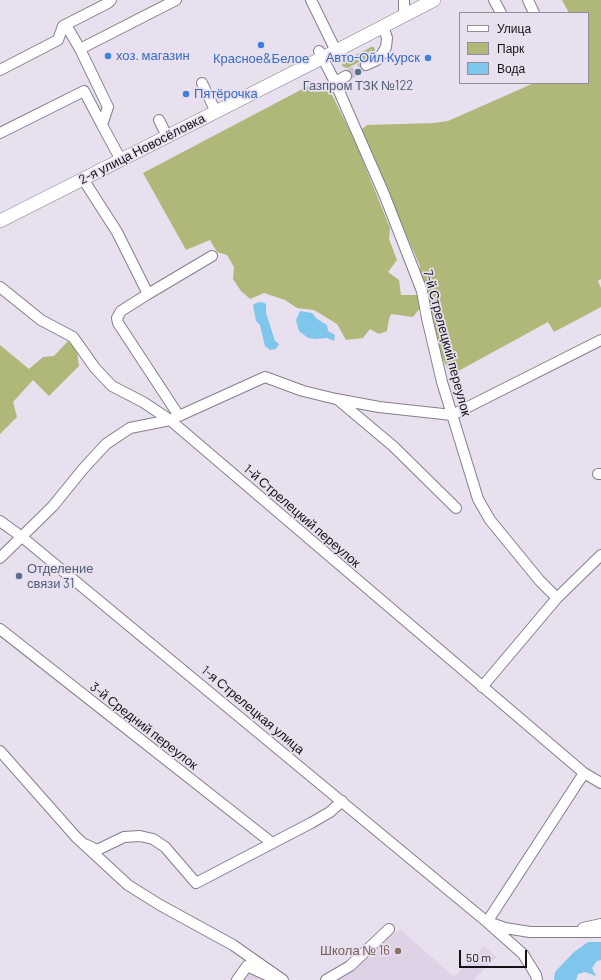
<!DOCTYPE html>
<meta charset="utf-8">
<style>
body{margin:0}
#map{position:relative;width:601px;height:980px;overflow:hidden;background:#e9e0ef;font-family:Barlow,sans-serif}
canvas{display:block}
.legend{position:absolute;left:459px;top:12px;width:130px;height:72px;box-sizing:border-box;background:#e9e0ef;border:1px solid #948e99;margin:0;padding:5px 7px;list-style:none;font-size:12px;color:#151217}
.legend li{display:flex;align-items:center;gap:8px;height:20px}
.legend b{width:20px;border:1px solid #948e99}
.scale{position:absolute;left:459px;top:950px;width:68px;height:18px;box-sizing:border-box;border:2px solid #151217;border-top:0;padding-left:5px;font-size:12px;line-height:14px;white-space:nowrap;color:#151217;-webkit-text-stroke:3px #e9e0ef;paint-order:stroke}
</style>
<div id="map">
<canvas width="601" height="980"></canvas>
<ul class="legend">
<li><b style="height:5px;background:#fff"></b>Улица</li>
<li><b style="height:11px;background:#afb878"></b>Парк</li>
<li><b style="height:11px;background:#7ec6eb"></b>Вода</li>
</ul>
<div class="scale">50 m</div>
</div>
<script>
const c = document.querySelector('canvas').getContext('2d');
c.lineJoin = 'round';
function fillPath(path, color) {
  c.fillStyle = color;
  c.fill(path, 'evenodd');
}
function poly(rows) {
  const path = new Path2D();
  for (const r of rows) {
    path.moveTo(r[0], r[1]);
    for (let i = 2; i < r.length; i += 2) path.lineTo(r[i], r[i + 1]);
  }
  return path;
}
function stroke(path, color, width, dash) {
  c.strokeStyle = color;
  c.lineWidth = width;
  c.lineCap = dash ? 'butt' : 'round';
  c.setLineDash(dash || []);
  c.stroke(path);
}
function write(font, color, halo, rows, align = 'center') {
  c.font = font + ' Barlow,sans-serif';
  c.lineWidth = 3.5;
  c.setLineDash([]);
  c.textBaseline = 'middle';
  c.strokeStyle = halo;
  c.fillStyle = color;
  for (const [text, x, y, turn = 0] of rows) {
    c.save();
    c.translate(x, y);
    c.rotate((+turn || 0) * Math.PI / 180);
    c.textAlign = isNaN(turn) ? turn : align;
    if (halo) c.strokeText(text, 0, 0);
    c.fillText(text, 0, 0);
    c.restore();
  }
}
fillPath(poly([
 [400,929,454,977,484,946,497,957,473,980,331,980],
 [251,971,274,980,244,980]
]), '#dfd2e7');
fillPath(poly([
 [562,0,601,0,601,279,598,281,601,288,601,307,554,332,548,322,451,375,439,352,420,274,420,266,392,202,359,136,362,129,367,125,434,123,448,121,534,83,588,83,588,13,569,13],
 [371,47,374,47,375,50,374,54,348,68,343,67,342,64,344,61],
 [312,84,331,93,355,141,390,228,389,239,397,260,388,272,399,280,401,295,418,295,420,308,413,317,391,314,389,319,387,331,379,334,370,329,363,338,346,340,337,324,314,310,297,308,285,300,264,293,250,299,241,291,233,279,234,267,227,255,217,252,210,240,186,250,143,173],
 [68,341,77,351,79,366,49,396,33,380,13,402,17,417,0,434,0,345,29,369,43,357,54,356]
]), '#afb878');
fillPath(poly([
 [262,302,266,304,266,313,275,341,279,344,276,349,270,350,265,346,260,325,256,321,253,305,256,303],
 [300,311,312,313,317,319,327,325,328,331,335,335,334,341,327,338,316,339,308,338,299,331,296,320],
 [588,942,601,942,601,960,597,961,592,968,596,976,585,972,578,974,576,980,554,980,555,972,574,952]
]), '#7ec6eb');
stroke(poly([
 [346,76,366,65]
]), '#c9c1cf', 10, [10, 5]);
const minor = poly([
 [311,0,336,51],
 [404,0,404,10,405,14],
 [494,0,501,13],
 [528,0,534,13],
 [66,25,80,49],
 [319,51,335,82,384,194,422,291,427,318,442,382,478,499,490,520,540,581,557,598],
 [366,65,377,60,382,54,386,47,387,38,383,26],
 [0,70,58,40,63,26,108,3,111,0],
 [335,82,346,76],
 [202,83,216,112],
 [159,120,167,136],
 [0,133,84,91,102,125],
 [121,160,102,125,108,107,80,49,176,0],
 [83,179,117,232,148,294,212,256],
 [0,287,41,320,73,337,95,368,112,386,143,402,170,420,584,773,601,783],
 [148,294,121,311,117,318,118,323,179,416],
 [337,399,393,446,456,508],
 [598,474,601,474],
 [0,521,22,537,487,922,523,954,536,975,537,980],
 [0,558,53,506,83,469,106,444,130,428,170,420,265,377,303,391,336,399,379,407,452,415,601,340],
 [0,629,272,843],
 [482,687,557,598,601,555],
 [0,751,76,837,128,885,160,905,233,945,283,980],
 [87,845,97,850,124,837,140,836,153,839,165,847,196,883,311,823,330,812,342,801],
 [487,922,584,773],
 [491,923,505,928,530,932,601,932],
 [583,928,601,924],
 [237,980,247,966,271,977],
 [326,980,350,966,389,929]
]);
const major = poly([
 [0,221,336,51,434,0]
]);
stroke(minor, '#867e8b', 12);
stroke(major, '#867e8b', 14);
stroke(minor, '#fff', 10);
stroke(major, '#fff', 13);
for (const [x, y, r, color] of [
 [261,45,4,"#3f7fe0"],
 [108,56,4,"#3f7fe0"],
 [428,58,4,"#3f7fe0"],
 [358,72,4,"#5c6f8a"],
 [186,94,4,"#3f7fe0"],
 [19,576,4,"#5c6f8a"],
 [398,951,4,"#8d6e63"]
]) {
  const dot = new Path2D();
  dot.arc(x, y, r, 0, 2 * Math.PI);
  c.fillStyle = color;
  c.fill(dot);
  stroke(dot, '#e9e0ef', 1.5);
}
write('13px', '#366cbe', '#e9e0ef', [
 ["хоз. магазин",116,56],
 ["Авто-Ойл Курск",420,58,"right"],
 ["Красное&Белое",261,59,"center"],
 ["Пятёрочка",194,94]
], 'left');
write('13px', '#4e5e75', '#e9e0ef', [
 ["Газпром ТЗК №122",358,86],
 ["Отделение",27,569,"left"],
 ["связи 31",27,584,"left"]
]);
write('13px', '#151217', '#e9e0ef', [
 ["2-я улица Новосёловка",142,149,-27],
 ["7-й Стрелецкий переулок",447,343,75],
 ["1-й Стрелецкий переулок",302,516,41],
 ["1-я Стрелецкая улица",253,710,40],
 ["3-й Средний переулок",144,726,38]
]);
write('13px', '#785e54', '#e9e0ef', [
 ["Школа № 16",390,951]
], 'right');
</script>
